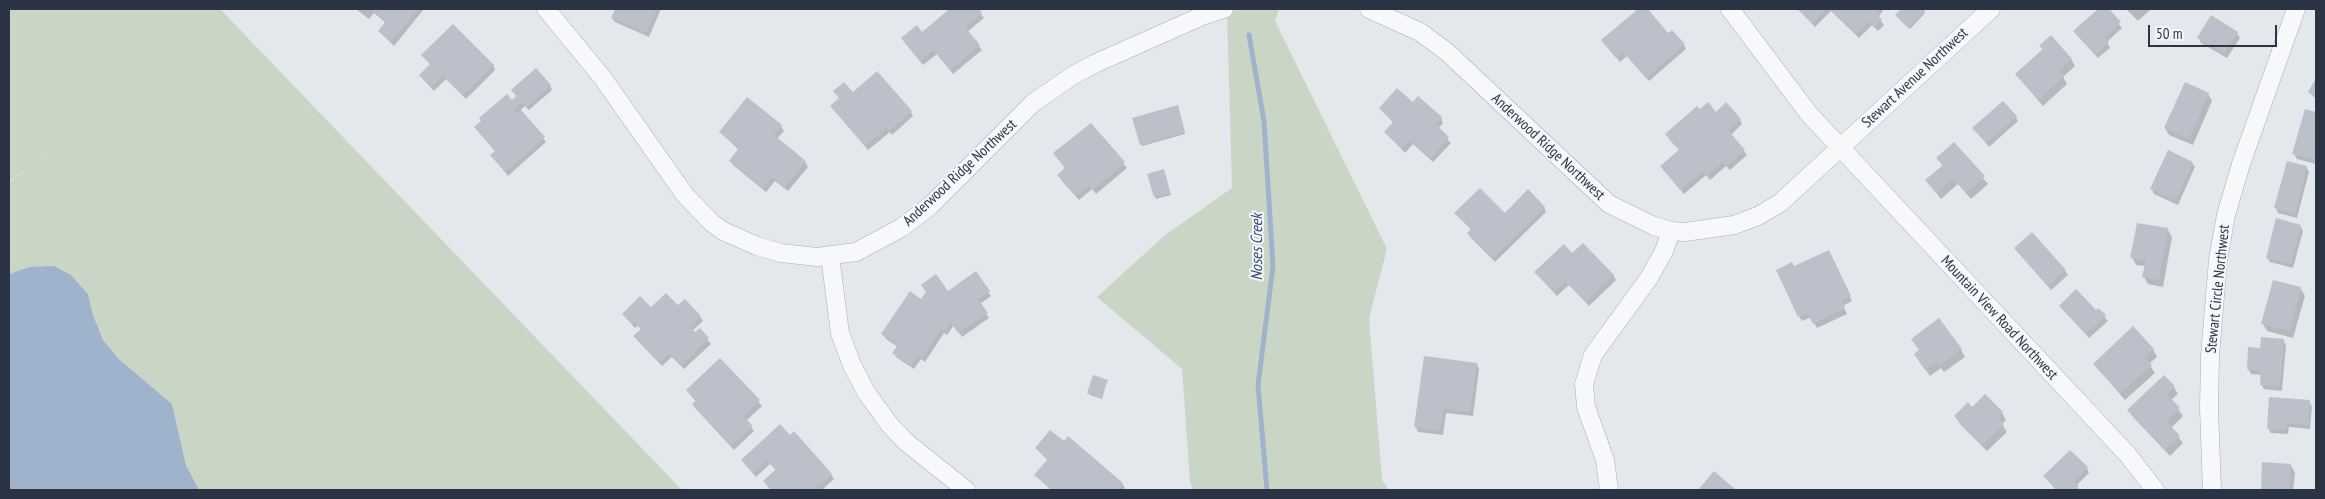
<!DOCTYPE html>
<style>
body{margin:0}
#map{position:relative;width:2325px;height:499px;overflow:hidden;background:#e4e7ec;font-family:"PT Sans Narrow",sans-serif}
canvas{display:block}
.frame{position:absolute;inset:0;border:10px solid #2b3445;pointer-events:none}
.scale{position:absolute;left:2148px;top:25px;width:129px;height:22px;box-sizing:border-box;border:2px solid #2b3445;border-top:0;padding-left:6px;font-size:15px;line-height:18px;white-space:nowrap;color:#2b3445;-webkit-text-stroke:4px #f4f6f9;paint-order:stroke}
</style>
<div id="map">
<canvas width="2325" height="499"></canvas>
<div class="frame"></div>
<div class="scale">50 m</div>
</div>
<script>
const c = document.querySelector('canvas').getContext('2d');
c.lineJoin = 'round';
function fillPath(path, color) {
  c.fillStyle = color;
  c.fill(path, 'evenodd');
}
function poly(rows) {
  const path = new Path2D();
  for (const r of rows) {
    path.moveTo(r[0], r[1]);
    for (let i = 2; i < r.length; i += 2) path.lineTo(r[i], r[i + 1]);
  }
  return path;
}
function stroke(path, color, width, dash) {
  c.strokeStyle = color;
  c.lineWidth = width;
  c.lineCap = dash ? 'butt' : 'round';
  c.setLineDash(dash || []);
  c.stroke(path);
}
function write(font, color, halo, rows, align = 'center') {
  c.font = font + ' "PT Sans Narrow",sans-serif';
  c.lineWidth = 4;
  c.setLineDash([]);
  c.textBaseline = 'middle';
  c.strokeStyle = halo;
  c.fillStyle = color;
  for (const [text, x, y, turn = 0] of rows) {
    c.save();
    c.translate(x, y);
    c.rotate((+turn || 0) * Math.PI / 180);
    c.textAlign = isNaN(turn) ? turn : align;
    if (halo) c.strokeText(text, 0, 0);
    c.fillText(text, 0, 0);
    c.restore();
  }
}
fillPath(poly([
 [9,9,220,9,682,490,199,490,186,465,172,404,119,359,103,340,93,315,88,294,71,275,29,267,9,274,9,183,47,152,9,182],
 [1227,9,1279,9,1275,21,1387,249,1369,318,1382,480,1389,490,1193,490,1190,482,1182,369,1097,297,1164,236,1232,188]
]), '#c9d6c5');
fillPath(poly([
 [54,266,71,275,88,294,93,315,103,340,119,359,172,404,186,465,199,490,9,490,9,274,29,267]
]), '#9fb4cc');
fillPath(poly([
 [356,9,424,9,394,46,379,31,386,23,374,13,369,19],
 [616,9,661,9,649,37,615,22,612,18],
 [947,9,977,9,984,18,967,32,982,50,953,74,937,54,923,65,905,43,922,34,948,12],
 [1640,9,1646,9,1668,35,1684,45,1686,49,1649,81,1627,56,1620,62,1603,40],
 [1798,9,1882,9,1883,11,1878,17,1884,25,1878,31,1872,25,1859,38,1831,11,1815,27],
 [1903,9,1922,9,1925,13,1910,29,1897,15],
 [2100,9,2107,9,2122,28,2107,42,2110,48,2098,58,2075,31],
 [2126,9,2151,9,2138,21],
 [2237,33,2240,38,2227,58,2201,43,2199,38],
 [2041,46,2071,59,2075,66,2063,77,2067,84,2043,106,2016,74,2043,50],
 [423,55,493,65,495,70,466,99,446,79,434,91,420,76,431,65],
 [2316,81,2316,99,2309,92],
 [550,85,552,90,529,110,525,106,520,111,546,142,508,176,492,155,496,152,475,127,512,101],
 [853,94,911,112,913,116,892,135,890,132,868,150,831,106],
 [2208,94,2212,101,2193,145,2169,135,2165,128],
 [1413,103,1441,118,1443,123,1438,129,1451,143,1433,162,1413,144,1405,153,1385,132,1394,123,1380,108],
 [1178,109,1185,134,1142,146,1141,144],
 [2305,110,2316,113,2316,164,2297,159,2294,154],
 [1700,111,1740,120,1742,124,1731,135,1747,155,1730,170,1726,166,1710,180,1706,175,1684,194,1662,167,1680,151,1669,139],
 [2016,117,2018,121,1989,147,1974,128],
 [1091,125,1127,168,1096,194,1092,189,1079,200,1061,180,1066,168,1054,154],
 [781,126,784,131,777,139,805,162,808,167,788,191,775,181,766,192,733,165,730,161,739,150,720,132],
 [1954,144,1988,184,1971,199,1958,184,1941,199,1927,181,1943,167,1938,158],
 [2192,163,2195,167,2178,205,2154,194,2152,189],
 [2306,167,2309,172,2297,218,2278,213,2276,208],
 [1165,173,1171,195,1156,199,1149,175],
 [1544,207,1546,212,1495,262,1471,238,1468,233,1471,230,1456,213,1505,214],
 [2300,226,2303,231,2293,268,2270,262,2267,257],
 [2168,230,2172,237,2163,287,2148,284,2144,277,2146,266,2136,265,2132,257],
 [2015,249,2065,271,2068,275,2051,290],
 [1572,255,1613,275,1616,280,1589,306,1569,285,1557,296,1536,273],
 [1831,256,1852,301,1843,306,1847,314,1817,328,1811,317,1802,321,1799,316,1794,268],
 [2301,289,2305,296,2293,338,2267,331,2263,324],
 [948,292,988,292,991,296,980,304,989,318,962,337,954,325,947,335,944,333,925,362,921,359,914,369,896,357,894,353,898,347,886,339,883,334,922,300],
 [2060,306,2096,312,2098,309,2108,321,2089,338],
 [678,307,700,317,703,321,692,331,695,334,699,330,711,344,684,369,672,357,662,366,638,341,642,330,638,326,635,328,623,314],
 [2283,340,2286,345,2282,391,2264,389,2261,384,2262,375,2251,374,2248,369,2250,348,2261,349],
 [2153,349,2157,357,2149,364,2155,373,2125,400,2094,364],
 [1961,350,1965,357,1944,372,1941,368,1930,376,1920,362],
 [720,360,762,406,746,421,754,431,734,450,696,409,693,405,696,402,687,390],
 [1477,364,1479,369,1473,416,1446,413,1443,435,1418,432,1416,427],
 [1107,381,1102,399,1090,395,1088,393],
 [2174,387,2178,394,2171,400,2183,416,2171,428,2183,443,2170,456,2133,417,2129,410],
 [2309,402,2312,406,2310,429,2289,427,2288,434,2271,433,2268,428],
 [1972,408,2002,413,2006,420,2002,424,2007,432,1987,451,1960,424,1956,417],
 [780,426,831,474,834,479,822,490,771,490,764,481,776,470,770,464,756,477,745,464,742,460],
 [1036,448,1122,483,1125,488,1123,490,1051,490,1036,475,1048,461],
 [2264,464,2291,465,2295,473,2293,490,2262,490],
 [2087,468,2089,473,2076,486,2080,490,2056,490,2045,477]
]), '#0003');
stroke(poly([
 [1249,35,1264,121,1273,266,1258,385,1267,490]
]), '#9fb4cc', 5);
fillPath(poly([
 [371,9,418,9,391,42,378,31,386,21],
 [615,9,657,9,646,33,611,18],
 [946,9,979,9,982,13,965,27,980,45,950,70,933,50,920,61,901,38,917,25,922,32,947,11],
 [1638,9,1648,9,1668,33,1672,30,1685,44,1646,78,1623,52,1616,58,1601,40],
 [1797,9,1826,9,1812,23],
 [1830,9,1879,9,1875,12,1882,20,1875,27,1869,21,1856,34],
 [1901,9,1923,9,1925,11,1908,28,1895,15],
 [2098,9,2109,9,2121,22,2104,37,2109,42,2095,55,2073,31],
 [2211,15,2238,32,2224,54,2197,38],
 [453,24,494,65,463,95,443,75,431,87,419,75,430,64,421,55],
 [2051,35,2072,59,2059,70,2064,76,2038,100,2015,74,2043,49,2039,46],
 [536,68,551,85,526,107,522,102,513,110,516,114,521,110,545,137,505,172,490,155,495,151,474,127,481,121,479,118,507,94,512,100,516,96,511,90],
 [877,71,912,111,889,131,886,128,865,146,830,106,839,98,833,91,844,82,853,92],
 [2316,78,2316,97,2308,92],
 [2185,82,2209,93,2189,139,2164,128],
 [1397,88,1413,102,1418,96,1442,117,1435,124,1449,137,1430,159,1410,141,1402,149,1384,132,1393,122,1379,108],
 [747,97,782,125,774,135,806,161,785,187,772,177,763,188,729,161,739,148,719,132],
 [2003,101,2017,116,1986,143,1972,128],
 [1708,102,1716,112,1726,102,1741,119,1728,130,1745,150,1726,166,1723,162,1707,176,1703,171,1680,190,1660,166,1679,150,1665,134,1697,106,1700,109],
 [1178,105,1185,132,1140,145,1132,118],
 [2305,109,2316,112,2316,160,2292,154],
 [1091,123,1125,162,1093,190,1089,185,1076,196,1057,175,1065,168,1053,153],
 [1954,142,1985,176,1966,193,1953,178,1936,193,1925,180,1943,165,1936,158],
 [2168,150,2193,162,2175,201,2150,189],
 [2287,161,2307,166,2295,214,2274,208],
 [1164,169,1170,193,1154,197,1147,174],
 [1480,188,1505,213,1528,189,1545,207,1492,259,1467,233,1471,229,1454,213],
 [2276,218,2301,225,2291,264,2266,258],
 [2137,223,2168,228,2159,280,2142,277,2146,260,2130,258],
 [2032,232,2066,270,2048,286,2014,248],
 [1583,243,1614,275,1586,302,1565,281,1554,292,1534,272,1564,244,1572,253],
 [1829,250,1851,296,1842,301,1845,308,1813,324,1807,313,1798,317,1776,270,1792,262,1794,266],
 [976,271,990,291,978,299,988,313,958,333,950,321,944,331,941,329,922,358,918,355,911,365,892,353,898,345,881,334,910,291,921,299,926,292,921,285,936,274,948,291],
 [2273,280,2301,287,2290,331,2261,324],
 [2076,289,2096,310,2098,308,2106,315,2086,334,2059,306],
 [666,293,678,305,685,299,701,316,690,327,695,332,700,328,709,338,681,366,669,353,659,362,633,336,641,329,634,322,632,324,622,314,640,296,651,307],
 [1939,318,1962,349,1939,366,1936,362,1925,370,1914,354,1919,350,1911,339],
 [2133,326,2154,349,2144,357,2152,365,2120,393,2093,364],
 [2261,337,2284,339,2280,386,2260,385,2261,371,2247,369,2248,347,2260,348],
 [1424,356,1477,363,1470,412,1444,409,1440,431,1414,427],
 [720,358,760,400,743,416,753,426,731,446,692,404,696,401,686,390],
 [1093,375,1108,380,1101,398,1087,393],
 [2164,375,2175,386,2167,394,2180,408,2166,421,2180,436,2165,450,2127,410],
 [1985,394,2003,412,1998,418,2004,424,1982,445,1954,416,1968,402,1972,407],
 [2269,397,2310,400,2308,425,2287,423,2286,430,2267,428],
 [780,424,790,435,794,431,832,474,814,490,794,490,790,487,786,490,771,490,763,481,776,469,767,460,753,473,741,460],
 [1050,430,1064,441,1068,436,1123,483,1117,490,1052,490,1034,475,1048,459,1035,448],
 [2070,450,2088,467,2074,481,2079,486,2075,490,2057,490,2043,476],
 [2262,462,2291,464,2289,490,2261,490],
 [1714,471,1736,490,1698,490]
]), '#bbc0ca');
const street = poly([
 [546,9,602,77,685,195,712,223,723,231,757,246,781,253,817,257,856,252,901,228,930,206,1033,103,1072,76,1094,64,1202,16,1224,9],
 [1369,9,1420,32,1447,52,1609,204,1654,226,1671,231,1685,232,1734,225,1758,216,1780,203,1991,9],
 [1730,9,1809,114,2128,455,2155,490],
 [830,256,840,333,852,365,866,392,889,424,906,442,966,490],
 [1609,490,1605,460,1586,407,1584,384,1593,355,1649,278,1664,251,1671,231],
 [2212,490,2209,408,2210,356,2218,260,2226,215,2241,164,2296,9]
]);
stroke(street, '#a9aeb7', 19);
stroke(street, '#f7f8fa', 18);
write('15px', '#2b3445', '#f4f6f9', [
 ["Stewart Avenue Northwest",1915,78,-43],
 ["Anderwood Ridge Northwest",1548,147,43],
 ["Anderwood Ridge Northwest",960,173,-43],
 ["Stewart Circle Northwest",2218,289,-84],
 ["Mountain View Road Northwest",1999,318,47]
]);
write('italic 16px', '#34527a', '#f4f6f9', [
 ["Noses Creek",1257,247,-90]
]);
</script>
